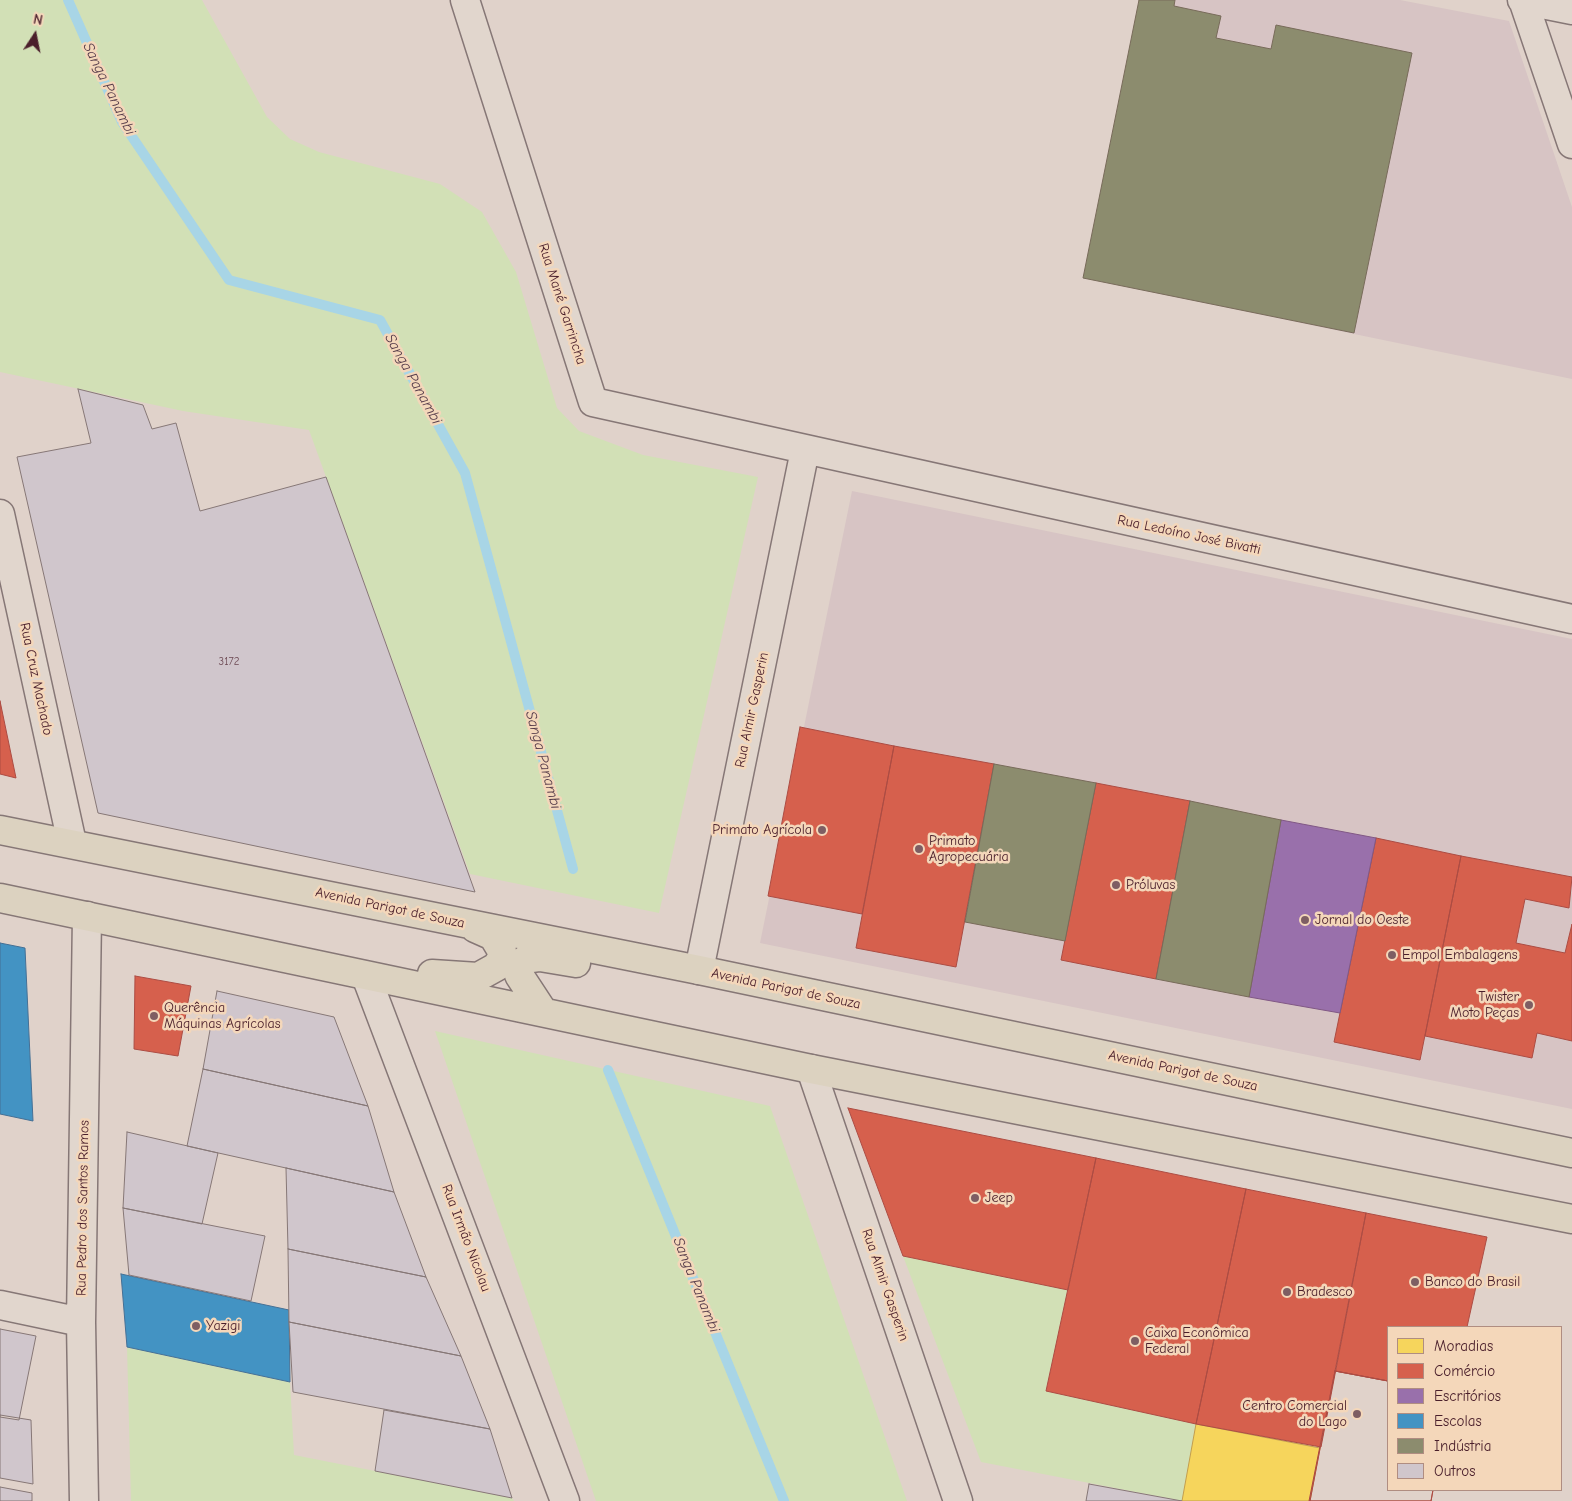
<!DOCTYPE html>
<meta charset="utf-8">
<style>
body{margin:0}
#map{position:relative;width:1572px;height:1501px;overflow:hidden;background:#e0d2ca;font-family:"Comic Neue",sans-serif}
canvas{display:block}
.legend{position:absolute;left:1387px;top:1326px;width:175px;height:165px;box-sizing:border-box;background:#f4d7ba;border:1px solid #b08d81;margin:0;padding:6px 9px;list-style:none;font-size:15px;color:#4a1f2b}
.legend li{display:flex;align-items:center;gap:10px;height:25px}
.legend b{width:25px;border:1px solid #b08d81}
.north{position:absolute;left:10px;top:10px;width:50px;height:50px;-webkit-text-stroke:4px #f4d7ba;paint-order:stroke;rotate:11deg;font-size:14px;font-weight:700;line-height:20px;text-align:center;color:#4a1f2b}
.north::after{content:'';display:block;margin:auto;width:18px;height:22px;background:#4a1f2b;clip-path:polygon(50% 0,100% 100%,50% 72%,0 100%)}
</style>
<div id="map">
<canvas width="1572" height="1501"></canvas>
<ul class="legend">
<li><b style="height:14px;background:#f6d55c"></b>Moradias</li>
<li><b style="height:14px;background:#d6604d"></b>Comércio</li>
<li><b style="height:14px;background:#9970ab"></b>Escritórios</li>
<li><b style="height:14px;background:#4393c3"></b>Escolas</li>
<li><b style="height:14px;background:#8c8c6e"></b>Indústria</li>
<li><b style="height:14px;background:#d0c6cc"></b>Outros</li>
</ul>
<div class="north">N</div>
</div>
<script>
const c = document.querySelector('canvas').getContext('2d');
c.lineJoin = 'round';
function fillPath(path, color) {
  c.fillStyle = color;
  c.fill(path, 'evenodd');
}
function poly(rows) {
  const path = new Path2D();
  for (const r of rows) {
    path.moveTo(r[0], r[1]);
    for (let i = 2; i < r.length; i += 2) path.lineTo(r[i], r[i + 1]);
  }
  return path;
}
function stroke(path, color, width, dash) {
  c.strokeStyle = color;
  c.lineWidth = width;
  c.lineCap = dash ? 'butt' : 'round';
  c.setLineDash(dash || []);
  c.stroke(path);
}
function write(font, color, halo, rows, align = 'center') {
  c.font = font + ' "Comic Neue",sans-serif';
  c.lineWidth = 5;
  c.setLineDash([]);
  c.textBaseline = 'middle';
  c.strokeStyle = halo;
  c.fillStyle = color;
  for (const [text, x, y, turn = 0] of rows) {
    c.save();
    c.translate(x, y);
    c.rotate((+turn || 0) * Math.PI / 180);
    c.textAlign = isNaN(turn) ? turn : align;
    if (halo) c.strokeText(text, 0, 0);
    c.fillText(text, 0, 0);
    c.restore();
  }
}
fillPath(poly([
 [1139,0,1400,0,1509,21,1572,207,1572,379,1083,278],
 [852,491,1572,639,1572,1109,760,943]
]), '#d7c4c4');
fillPath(poly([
 [0,0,202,0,267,117,290,139,319,152,440,184,482,212,516,272,557,408,579,431,643,455,758,477,659,913,470,874,309,430,183,411,0,372],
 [435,1031,770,1106,907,1501,596,1501],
 [903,1256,1068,1290,1046,1391,1196,1424,1182,1501,981,1462],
 [127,1347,290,1382,294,1455,512,1498,514,1501,131,1501]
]), '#d2e0b6');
const homes = poly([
 [1196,1424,1320,1448,1310,1501,1182,1501,1196,1424]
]);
fillPath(homes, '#f6d55c');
stroke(homes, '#c29e4d', 1);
const shops = poly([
 [0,701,16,778,0,774,0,701],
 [800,727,894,746,862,914,768,896,800,727],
 [894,746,994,764,956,967,856,948,894,746],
 [1096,783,1190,801,1156,979,1061,960,1096,783],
 [1376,838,1461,856,1420,1060,1334,1042,1376,838],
 [1461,856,1572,877,1569,908,1525,899,1516,943,1565,953,1572,924,1572,1041,1537,1033,1532,1058,1425,1036,1461,856],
 [135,976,191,986,178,1056,134,1049,135,976],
 [848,1108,1096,1158,1068,1290,903,1256,848,1108],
 [1096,1158,1246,1189,1196,1424,1046,1391,1096,1158],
 [1246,1189,1366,1213,1321,1447,1196,1424,1246,1189],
 [1366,1213,1487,1237,1467,1327,1388,1327,1388,1381,1335,1371,1366,1213],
 [1335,1371,1388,1381,1388,1490,1433,1490,1431,1501,1309,1501,1335,1371],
 [1335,1371,1388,1381,1388,1490,1433,1490,1431,1501,1310,1501,1335,1371]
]);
fillPath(shops, '#d6604d');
stroke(shops, '#ac4c43', 1);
const offices = poly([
 [1281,820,1376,838,1340,1013,1249,997,1281,820]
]);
fillPath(offices, '#9970ab');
stroke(offices, '#815885', 1);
const schools = poly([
 [0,943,25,948,33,1121,0,1114,0,943],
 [121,1274,289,1310,290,1382,127,1347,121,1274]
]);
fillPath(schools, '#4393c3');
stroke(schools, '#457095', 1);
const industry = poly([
 [1139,0,1175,0,1174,6,1221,16,1216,38,1271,49,1276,25,1412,53,1354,333,1083,278,1139,0],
 [994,764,1096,783,1065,941,965,922,994,764],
 [1190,801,1281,820,1249,997,1156,979,1190,801]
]);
fillPath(industry, '#8c8c6e');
stroke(industry, '#786b5a', 1);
stroke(poly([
 [68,0,122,122,229,280,380,320,465,473,573,869],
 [608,1070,784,1501]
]), '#a8d5e6', 10);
const building = poly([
 [78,389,143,405,152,429,176,423,200,511,326,477,475,892,98,813,17,457,91,443,78,389],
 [217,991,334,1017,368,1106,203,1069,217,991],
 [203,1069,368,1106,394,1192,187,1146,203,1069],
 [127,1132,218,1153,202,1224,123,1208,127,1132],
 [286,1168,394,1192,426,1277,288,1249,286,1168],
 [123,1208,265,1236,251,1301,129,1275,123,1208],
 [288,1249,426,1277,461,1356,289,1322,288,1249],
 [289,1322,461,1356,490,1429,293,1392,289,1322],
 [0,1329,36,1336,19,1420,0,1417,0,1329],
 [384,1410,490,1429,512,1498,375,1471,384,1410],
 [0,1415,31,1420,33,1484,0,1478,0,1415],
 [1089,1484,1182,1501,1086,1501,1089,1484],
 [0,1487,32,1493,32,1501,0,1501,0,1487]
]);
fillPath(building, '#d0c6cc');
stroke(building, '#867776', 1);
const minor = poly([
 [465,0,593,402,1572,619],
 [1522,0,1572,10],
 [1523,0,1572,144],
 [0,514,72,843],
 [699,970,805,450],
 [366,976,565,1501],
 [811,1069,958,1501],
 [0,1305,81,1322],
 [84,1501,81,1322,87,916]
]);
const major = poly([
 [0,830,699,970,1572,1153],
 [0,898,811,1069,1572,1219],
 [432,974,478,977,496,967,501,960,502,951,493,936,475,928],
 [542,1010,519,975,519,967,526,959,540,957,576,963]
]);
stroke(minor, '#867776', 31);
stroke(major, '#867776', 31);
stroke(minor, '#e1d6cd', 28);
stroke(major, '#dcd2c0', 28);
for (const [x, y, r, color] of [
 [822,830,5,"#7e5e63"],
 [919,849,5,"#7e5e63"],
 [1116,885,5,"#7e5e63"],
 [1305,920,5,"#7e5e63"],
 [1392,955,5,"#7e5e63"],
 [1529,1005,5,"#7e5e63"],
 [154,1016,5,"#7e5e63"],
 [975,1198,5,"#7e5e63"],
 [1415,1282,5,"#7e5e63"],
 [1287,1292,5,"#7e5e63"],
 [196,1326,5,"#7e5e63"],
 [1135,1341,5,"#7e5e63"],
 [1357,1414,5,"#7e5e63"]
]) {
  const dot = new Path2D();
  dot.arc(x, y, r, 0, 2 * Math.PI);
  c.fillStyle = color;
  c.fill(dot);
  stroke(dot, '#f4d7ba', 2);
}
write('11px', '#6c4953', null, [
 ["3172",229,662]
]);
write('14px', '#4a1f2b', '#f4d7ba', [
 ["Rua Mané Garrincha",562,304,72],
 ["Rua Ledoíno José Bivatti",1189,535,12],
 ["Rua Cruz Machado",36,679,78],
 ["Rua Almir Gasperin",752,710,-78],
 ["Avenida Parigot de Souza",390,908,12],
 ["Avenida Parigot de Souza",786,989,12],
 ["Avenida Parigot de Souza",1183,1071,12],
 ["Rua Pedro dos Santos Ramos",83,1208,-89],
 ["Rua Irmão Nicolau",466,1238,69],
 ["Rua Almir Gasperin",885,1285,71]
]);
write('14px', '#4a1f2b', '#f4d7ba', [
 ["Primato Agrícola",812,830,"right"],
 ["Primato",929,841],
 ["Agropecuária",929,857],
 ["Próluvas",1126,885],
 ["Jornal do Oeste",1315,920],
 ["Empol Embalagens",1402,955],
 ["Twister",1519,997,"right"],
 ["Moto Peças",1519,1013,"right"],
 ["Querência",164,1008],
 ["Máquinas Agrícolas",164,1024],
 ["Jeep",985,1198],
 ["Banco do Brasil",1425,1282],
 ["Bradesco",1297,1292],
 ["Yazigi",206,1326],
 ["Caixa Econômica",1145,1333],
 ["Federal",1145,1349],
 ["Centro Comercial",1347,1406,"right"],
 ["do Lago",1347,1422,"right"]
], 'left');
write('italic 15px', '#543a49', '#f4d7ba', [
 ["Sanga Panambi",109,89,64],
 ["Sanga Panambi",413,379,61],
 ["Sanga Panambi",543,760,75],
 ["Sanga Panambi",696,1285,68]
]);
</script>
